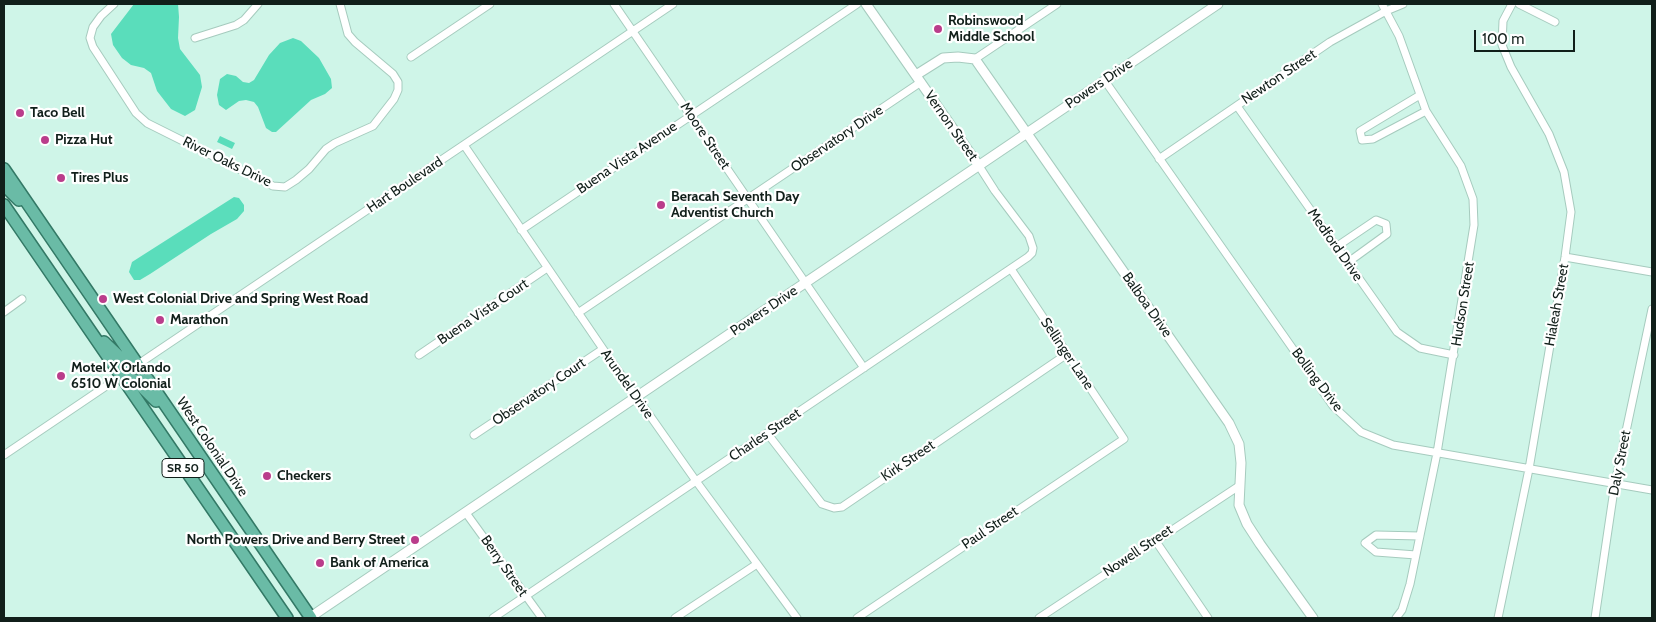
<!DOCTYPE html>
<style>
body{margin:0}
#map{position:relative;width:1656px;height:622px;overflow:hidden;background:#cff5e8;font-family:Cabin,sans-serif}
canvas{display:block}
.frame{position:absolute;inset:0;border:5px solid #111f1a;pointer-events:none}
.scale{position:absolute;left:1474px;top:30px;width:101px;height:22px;box-sizing:border-box;border:2px solid #111f1a;border-top:0;padding-left:6px;font-size:15px;line-height:18px;white-space:nowrap;color:#111f1a;-webkit-text-stroke:4px #fff;paint-order:stroke}
</style>
<div id="map">
<canvas width="1656" height="622"></canvas>
<div class="frame"></div>
<div class="scale">100 m</div>
</div>
<script>
const c = document.querySelector('canvas').getContext('2d');
c.lineJoin = 'round';
function fillPath(path, color) {
  c.fillStyle = color;
  c.fill(path, 'evenodd');
}
function poly(rows) {
  const path = new Path2D();
  for (const r of rows) {
    path.moveTo(r[0], r[1]);
    for (let i = 2; i < r.length; i += 2) path.lineTo(r[i], r[i + 1]);
  }
  return path;
}
function stroke(path, color, width, dash) {
  c.strokeStyle = color;
  c.lineWidth = width;
  c.lineCap = dash ? 'butt' : 'round';
  c.setLineDash(dash || []);
  c.stroke(path);
}
function write(font, color, halo, rows, align = 'center') {
  c.font = font + ' Cabin,sans-serif';
  c.lineWidth = 4.5;
  c.setLineDash([]);
  c.textBaseline = 'middle';
  c.strokeStyle = halo;
  c.fillStyle = color;
  for (const [text, x, y, turn = 0] of rows) {
    c.save();
    c.translate(x, y);
    c.rotate((+turn || 0) * Math.PI / 180);
    c.textAlign = isNaN(turn) ? turn : align;
    if (halo) c.strokeText(text, 0, 0);
    c.fillText(text, 0, 0);
    c.restore();
  }
}
fillPath(poly([
 [134,4,178,4,179,17,178,38,180,49,200,75,202,87,195,110,185,116,171,109,157,91,151,73,144,68,131,65,122,58,113,45,111,34],
 [293,38,301,41,319,58,331,79,332,88,325,94,311,100,276,132,272,132,266,128,258,107,254,102,246,100,239,101,226,110,219,105,217,95,220,79,227,74,236,76,243,82,249,83,254,80,269,55,280,43],
 [220,136,235,143,232,149,217,142],
 [234,197,239,198,244,205,244,211,237,219,211,234,150,274,140,280,134,280,129,272,132,262]
]), '#5addbb');
const minor = poly([
 [114,4,101,16,93,27,90,38,93,47,136,113,147,123,273,186,285,187,296,180,309,169,326,149,335,143,373,126,394,99,398,90,398,82,393,74,355,42,348,34,340,4],
 [614,4,864,368],
 [1382,4,1399,36,1426,111,1461,166,1473,199,1474,225,1437,453,1410,584,1402,610,1396,618],
 [1519,4,1555,22],
 [195,38,236,25,244,20,258,4],
 [411,57,490,4],
 [975,59,1057,4],
 [1105,81,1333,406,1361,432,1393,445,1652,490],
 [1420,95,1360,131,1362,140,1373,139,1426,111],
 [1237,106,1397,332,1420,348,1454,355],
 [464,145,603,349,696,481,797,618],
 [1159,159,1330,42,1386,11,1403,4],
 [521,230,857,4],
 [1336,247,1376,220,1386,224,1387,234,1347,263],
 [1565,257,1652,272],
 [4,312,22,299],
 [578,313,921,82],
 [419,355,547,268],
 [137,365,673,4],
 [767,433,822,504,834,508,842,507,1067,354],
 [474,435,603,349],
 [4,455,121,376],
 [466,513,542,618],
 [1155,540,1208,618],
 [1416,555,1376,552,1365,543,1376,535,1420,536],
 [493,618,1028,257,1032,253,1033,248,1029,236,995,191,979,166],
 [675,618,757,564],
 [857,618,1124,439,1011,269],
 [1039,618,1239,486],
 [1498,618,1529,469,1565,257,1571,212,1564,172,1549,134,1511,67,1502,45,1503,21,1512,4],
 [1595,618,1615,483,1652,309]
]);
const tertiary = poly([
 [866,4,979,166],
 [916,75,943,58,958,57,975,59,1229,423,1239,444,1241,463,1239,505,1247,524,1260,544,1313,618],
 [309,618,1218,4]
]);
const trunk = poly([
 [4,169,311,618],
 [4,185,19,200],
 [4,205,287,618],
 [104,342,124,361,129,364,137,365],
 [121,376,135,380,156,401]
]);
stroke(minor, '#a6cbbe', 9);
stroke(tertiary, '#a6cbbe', 11);
stroke(trunk, '#337966', 14);
stroke(minor, '#fff', 7);
stroke(tertiary, '#fff', 9);
stroke(trunk, '#6abba6', 11);
for (const [x, y, r, color] of [
 [938,29,5,"#ba3d8b"],
 [20,113,5,"#ba3d8b"],
 [45,140,5,"#ba3d8b"],
 [61,178,5,"#ba3d8b"],
 [661,205,5,"#ba3d8b"],
 [103,299,5,"#ba3d8b"],
 [160,320,5,"#ba3d8b"],
 [61,376,5,"#ba3d8b"],
 [267,476,5,"#ba3d8b"],
 [415,540,5,"#ba3d8b"],
 [320,563,5,"#ba3d8b"]
]) {
  const dot = new Path2D();
  dot.arc(x, y, r, 0, 2 * Math.PI);
  c.fillStyle = color;
  c.fill(dot);
  stroke(dot, '#fff', 2);
}
for (const [x, y, w] of [
 [183,468,42]
]) {
  const box = new Path2D();
  box.roundRect(x - w / 2, y - 9.5, w, 19, 4);
  c.fillStyle = '#fff';
  c.fill(box);
  stroke(box, '#111f1a', 1);
}
write('bold 12px', '#111f1a', null, [
 ["SR 50",183,468]
]);
write('bold 14px', '#111f1a', '#fff', [
 ["Robinswood",948,21],
 ["Middle School",948,37],
 ["Taco Bell",30,113],
 ["Pizza Hut",55,140],
 ["Tires Plus",71,178],
 ["Beracah Seventh Day",671,197],
 ["Adventist Church",671,213],
 ["West Colonial Drive and Spring West Road",113,299],
 ["Marathon",170,320],
 ["Motel X Orlando",71,368],
 ["6510 W Colonial",71,384],
 ["Checkers",277,476],
 ["North Powers Drive and Berry Street",405,540,"right"],
 ["Bank of America",330,563]
], 'left');
write('14px', '#111f1a', '#fff', [
 ["Newton Street",1279,77,-34],
 ["Powers Drive",1099,84,-34],
 ["Vernon Street",951,126,55],
 ["Moore Street",705,136,56],
 ["Observatory Drive",837,139,-34],
 ["Buena Vista Avenue",627,158,-34],
 ["River Oaks Drive",227,162,26],
 ["Hart Boulevard",405,185,-34],
 ["Medford Drive",1335,245,55],
 ["Hudson Street",1463,304,-81],
 ["Balboa Drive",1147,305,55],
 ["Hialeah Street",1557,305,-80],
 ["Powers Drive",764,311,-34],
 ["Buena Vista Court",483,312,-34],
 ["Sellinger Lane",1067,354,56],
 ["Bolling Drive",1317,380,53],
 ["Arundel Drive",627,384,55],
 ["Observatory Court",539,392,-34],
 ["Charles Street",765,435,-34],
 ["West Colonial Drive",212,447,56],
 ["Kirk Street",908,461,-34],
 ["Daly Street",1620,463,-79],
 ["Paul Street",990,528,-34],
 ["Nowell Street",1138,551,-34],
 ["Berry Street",504,566,55]
]);
</script>
